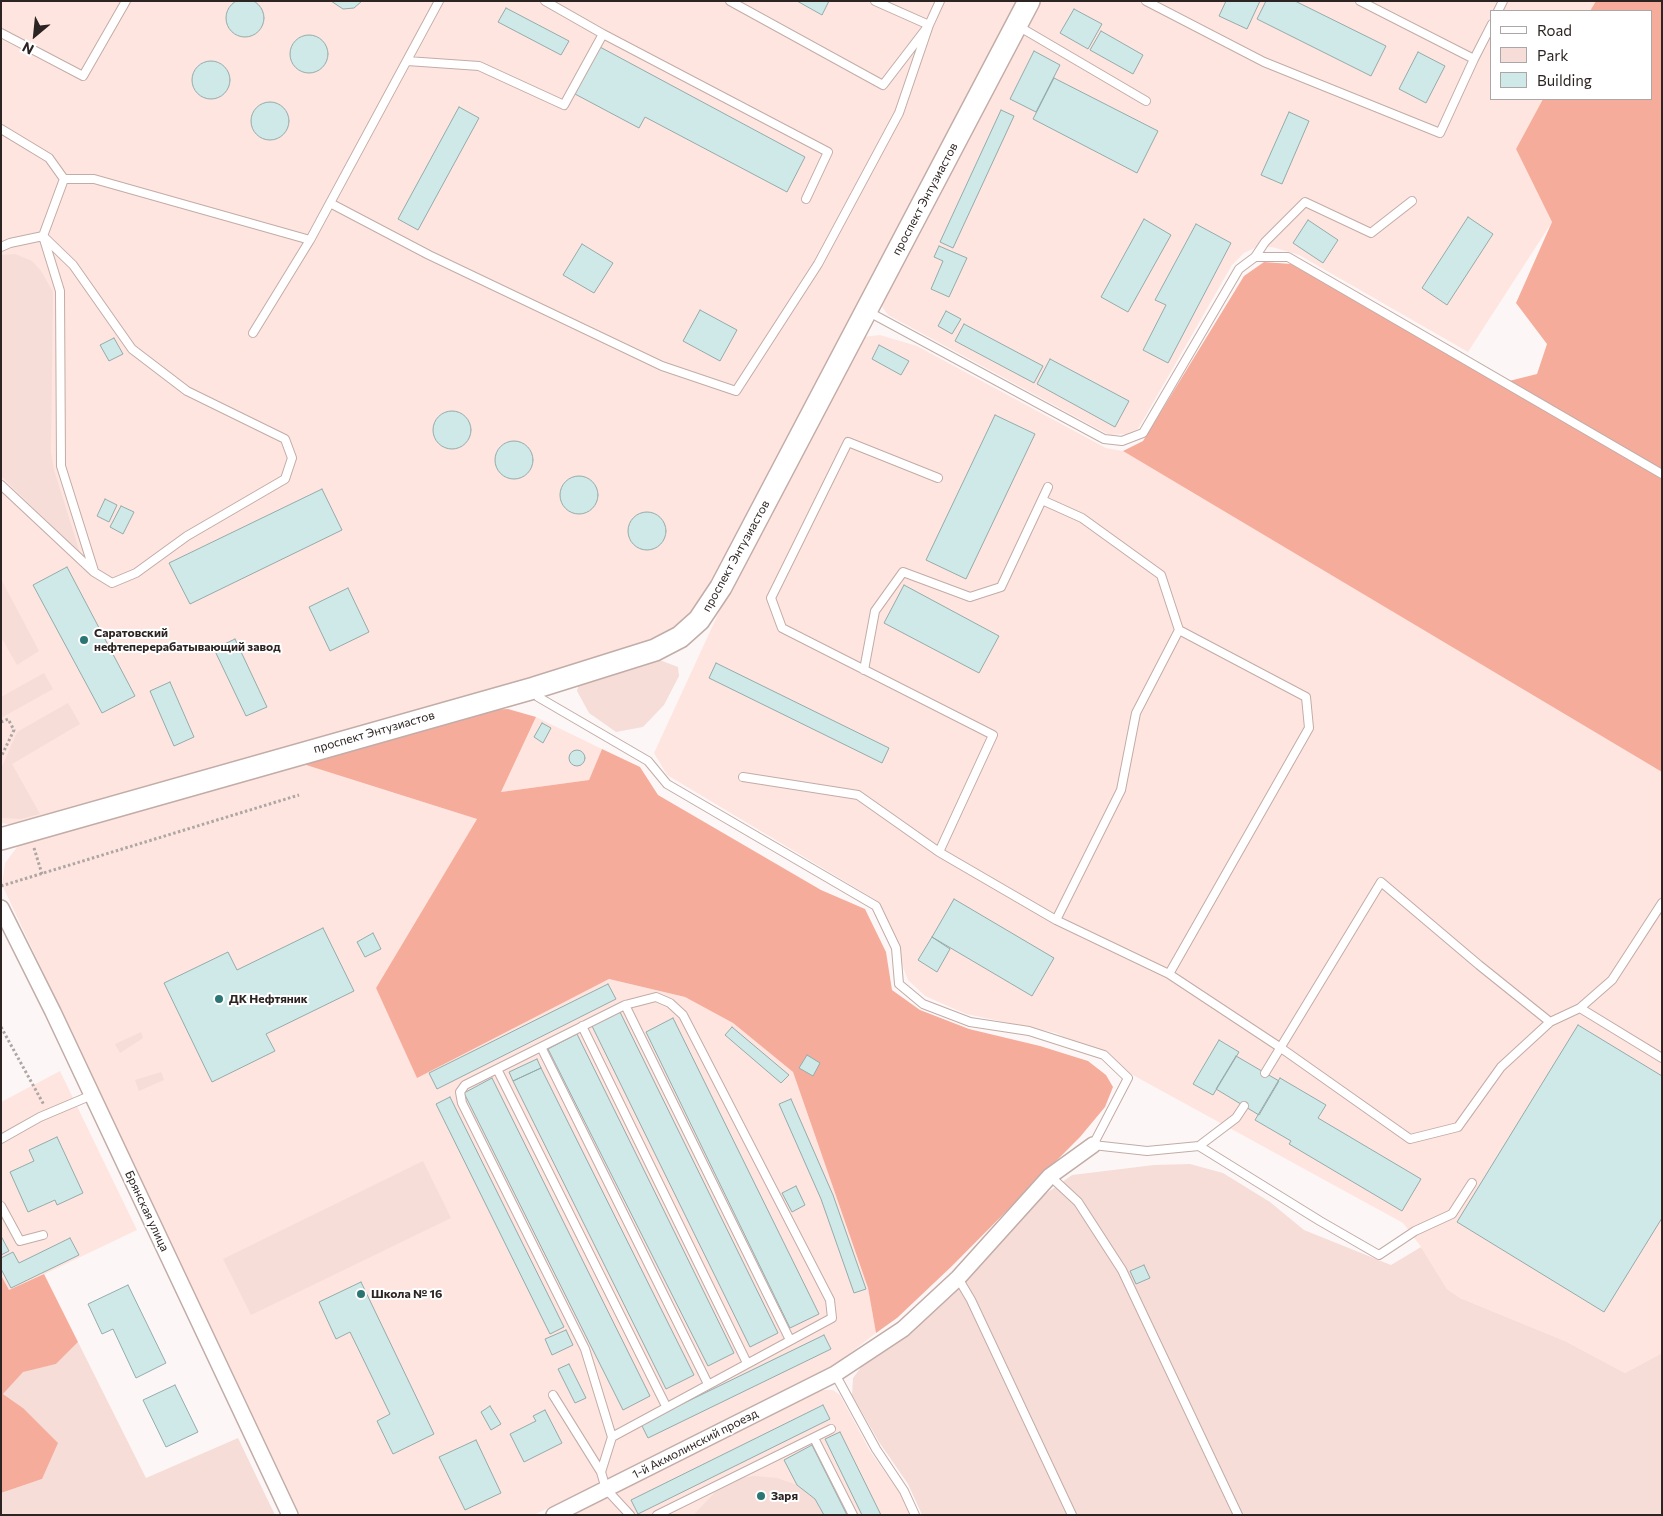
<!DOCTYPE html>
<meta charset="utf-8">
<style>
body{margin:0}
#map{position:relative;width:1663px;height:1516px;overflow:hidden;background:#fcf7f6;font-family:Commissioner,sans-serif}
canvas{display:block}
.frame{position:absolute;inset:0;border:2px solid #2c2422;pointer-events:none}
.legend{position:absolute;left:1490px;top:10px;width:162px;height:90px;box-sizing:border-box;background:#fff;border:1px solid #aba7a7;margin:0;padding:6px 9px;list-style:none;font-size:15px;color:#2c2422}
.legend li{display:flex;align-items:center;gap:10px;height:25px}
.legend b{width:25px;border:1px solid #aba7a7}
.north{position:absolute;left:10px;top:10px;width:50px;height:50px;-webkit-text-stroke:4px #fff;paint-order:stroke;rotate:208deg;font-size:14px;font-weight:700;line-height:20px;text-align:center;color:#2c2422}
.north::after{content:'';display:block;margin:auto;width:18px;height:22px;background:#2c2422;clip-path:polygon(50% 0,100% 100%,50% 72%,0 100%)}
</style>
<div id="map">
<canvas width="1663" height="1516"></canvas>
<div class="frame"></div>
<ul class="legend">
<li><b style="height:6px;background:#fff"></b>Road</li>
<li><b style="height:14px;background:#f6ddd7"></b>Park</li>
<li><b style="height:14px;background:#cfe9e8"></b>Building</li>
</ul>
<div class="north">N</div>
</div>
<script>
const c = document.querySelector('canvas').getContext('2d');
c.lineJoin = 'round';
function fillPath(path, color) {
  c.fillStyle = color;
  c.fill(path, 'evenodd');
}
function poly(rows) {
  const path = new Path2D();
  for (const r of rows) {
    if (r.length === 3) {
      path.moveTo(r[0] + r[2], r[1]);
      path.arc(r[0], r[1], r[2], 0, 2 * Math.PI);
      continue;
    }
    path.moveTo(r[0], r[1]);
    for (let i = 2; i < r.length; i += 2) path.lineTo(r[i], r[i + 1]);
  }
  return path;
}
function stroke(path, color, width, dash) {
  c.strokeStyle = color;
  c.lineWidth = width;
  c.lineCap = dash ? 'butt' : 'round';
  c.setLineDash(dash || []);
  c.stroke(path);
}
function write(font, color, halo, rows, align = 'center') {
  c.font = font + ' Commissioner,sans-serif';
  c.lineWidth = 4;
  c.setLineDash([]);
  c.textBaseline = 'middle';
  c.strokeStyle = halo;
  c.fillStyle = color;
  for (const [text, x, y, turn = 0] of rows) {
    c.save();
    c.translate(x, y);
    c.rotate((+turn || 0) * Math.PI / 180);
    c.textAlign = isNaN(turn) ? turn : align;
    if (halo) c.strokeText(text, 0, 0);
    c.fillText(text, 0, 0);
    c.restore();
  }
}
fillPath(poly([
 [1,1,1022,1,694,616,653,644,14,825,1,823],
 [1040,1,1596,1,1590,11,1492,11,1492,99,1543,99,1516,149,1552,222,1468,352,1299,255,1272,247,1257,247,1244,253,1232,265,1138,429,1126,434,1109,435,888,315,882,307,882,299],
 [880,335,917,346,1106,448,1123,451,1662,772,1662,1353,1625,1373,1565,1341,1460,1298,1447,1289,1421,1247,1403,1223,1056,1033,966,1014,925,996,908,980,876,900,667,775,654,753,719,612,862,337],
 [536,717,602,749,589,780,501,792],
 [303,764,477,819,376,988,417,1077,609,979,685,997,733,1023,793,1072,868,1288,876,1333,836,1364,534,1515,300,1515,2,885,5,863,18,846,37,837],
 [60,1071,137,1230,9,1291,1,1275,1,1102],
 [820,1390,833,1390,840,1395,870,1451,900,1493,910,1515,824,1515,815,1499,714,1493,693,1515,573,1515]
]), '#ffe5df');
fillPath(poly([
 [15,254,32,261,41,271,53,292,51,452,54,470,80,553,1,476,1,255],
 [1,579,39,651,17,665,1,637],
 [657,659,678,667,679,676,664,705,643,727,616,732,589,713,577,691,579,683],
 [44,673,53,689,1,718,1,697],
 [68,703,80,724,12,764,40,814,21,819,1,818,1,769,17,732],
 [141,1032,143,1038,120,1053,115,1044],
 [161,1072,164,1080,139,1091,135,1080],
 [423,1161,451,1218,251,1315,223,1259],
 [1190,1164,1223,1173,1270,1202,1304,1230,1391,1265,1421,1247,1447,1289,1460,1298,1565,1341,1625,1373,1662,1353,1662,1515,922,1515,908,1484,879,1442,852,1395,853,1378,865,1362,905,1335,958,1288,1044,1195,1072,1175,1154,1165],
 [78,1342,146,1478,238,1438,275,1515,1,1515,1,1493,42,1479,23,1408,3,1394,23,1371,56,1364],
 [754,1476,777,1478,797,1485,815,1499,824,1515,693,1515,714,1493,727,1484,741,1478]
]), '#f6ddd7');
fillPath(poly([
 [1596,1,1662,1,1662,772,1123,451,1143,441,1244,276,1264,262,1291,264,1501,383,1537,374,1547,344,1516,303,1552,222,1516,149,1543,99,1652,99,1652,11,1590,11],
 [508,709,536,717,501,792,589,780,602,749,640,767,658,795,821,890,865,909,886,952,892,990,920,1010,969,1029,1040,1046,1088,1061,1106,1075,1113,1087,1105,1107,1080,1137,952,1266,897,1318,876,1333,868,1288,793,1072,733,1023,685,997,609,979,417,1078,376,988,477,819,303,764,486,710],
 [44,1274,78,1342,56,1364,23,1372,3,1394,23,1408,58,1443,42,1479,1,1493,1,1275,9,1290]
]), '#f6ac9b');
const building = poly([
 [245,18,19],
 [331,1,362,1,354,8,343,9,331,1],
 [797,1,829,1,822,15,797,1],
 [1226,1,1260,1,1247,29,1219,16,1226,1],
 [1266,1,1295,1,1386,46,1371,76,1257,19,1266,1],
 [506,8,569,41,561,55,498,22,506,8],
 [1074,9,1102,24,1088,49,1060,33,1074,9],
 [1101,31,1143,55,1133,74,1090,50,1101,31],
 [309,54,19],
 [600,47,805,157,787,192,645,117,639,128,575,94,600,47],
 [1034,51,1060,65,1036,112,1010,99,1034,51],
 [1418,52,1445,66,1426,103,1399,89,1418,52],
 [211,80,19],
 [1054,78,1158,131,1137,173,1033,119,1054,78],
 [270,121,19],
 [459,107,479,118,418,230,398,219,459,107],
 [1001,110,1014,116,953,248,940,242,1001,110],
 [1289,112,1309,121,1282,184,1261,175,1289,112],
 [1468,217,1493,234,1447,305,1422,288,1468,217],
 [1144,219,1171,235,1128,312,1101,297,1144,219],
 [1308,220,1338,240,1323,263,1293,243,1308,220],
 [1196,224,1231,243,1168,363,1143,350,1166,305,1155,300,1196,224],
 [582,244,613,263,594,293,563,275,582,244],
 [939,246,967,258,949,297,931,289,943,261,934,257,939,246],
 [700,310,737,330,720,361,683,341,700,310],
 [946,311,961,319,952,334,938,326,946,311],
 [964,324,1043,366,1034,383,955,341,964,324],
 [114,338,123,354,109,361,100,345,114,338],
 [879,345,909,361,901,375,872,359,879,345],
 [1050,359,1129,401,1115,427,1037,384,1050,359],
 [452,430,19],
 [995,415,1035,434,966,579,926,560,995,415],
 [514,460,19],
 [579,495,19],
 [322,489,342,530,190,604,169,563,322,489],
 [105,499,117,505,109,522,97,516,105,499],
 [121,506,134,512,123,534,110,527,121,506],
 [647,531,19],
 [67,567,135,696,102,713,33,585,67,567],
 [904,585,999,636,979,673,884,623,904,585],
 [348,588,369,632,330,651,309,607,348,588],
 [235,639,267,707,246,716,214,649,235,639],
 [716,663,889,748,882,763,709,678,716,663],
 [170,682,194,737,174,746,150,691,170,682],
 [542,723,551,728,543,743,534,737,542,723],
 [577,758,8],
 [954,899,1054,958,1032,996,932,937,954,899],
 [323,928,354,991,266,1034,275,1051,212,1082,164,983,228,952,237,970,323,928],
 [373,933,381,949,365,957,357,942,373,933],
 [932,937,950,949,937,972,918,960,932,937],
 [608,984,616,999,437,1089,429,1073,608,984],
 [620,1012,778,1333,750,1347,592,1026,620,1012],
 [673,1018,819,1314,790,1328,646,1032,673,1018],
 [1578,1025,1662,1076,1662,1218,1604,1312,1457,1222,1578,1025],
 [732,1027,789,1075,781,1083,725,1035,732,1027],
 [577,1034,734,1353,708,1366,548,1049,577,1034],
 [1219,1040,1239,1052,1213,1095,1193,1084,1219,1040],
 [807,1055,820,1063,813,1076,799,1068,807,1055],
 [1236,1056,1279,1081,1259,1115,1216,1089,1236,1056],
 [537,1059,541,1068,513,1081,509,1072,537,1059],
 [541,1068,694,1375,666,1389,513,1081,541,1068],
 [492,1078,650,1396,623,1410,464,1093,492,1078],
 [1280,1078,1326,1105,1318,1118,1421,1179,1402,1211,1289,1144,1291,1141,1255,1120,1280,1078],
 [450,1097,564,1327,550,1334,436,1104,450,1097],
 [791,1099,833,1195,866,1289,854,1293,821,1199,779,1104,791,1099],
 [57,1137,83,1193,57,1205,55,1200,28,1212,10,1172,34,1161,29,1150,57,1137],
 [796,1186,805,1205,792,1212,782,1193,796,1186],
 [1,1236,9,1251,1,1255,1,1236],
 [70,1238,79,1255,11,1288,1,1269,1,1258,13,1252,19,1263,70,1238],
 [1144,1265,1150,1278,1136,1284,1130,1271,1144,1265],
 [361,1282,434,1434,393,1454,377,1421,390,1414,350,1332,336,1339,319,1302,361,1282],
 [128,1285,166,1363,136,1378,113,1329,102,1334,88,1304,128,1285],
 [566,1330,573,1345,552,1355,545,1339,566,1330],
 [824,1335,831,1349,648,1438,641,1424,824,1335],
 [569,1364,586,1398,575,1403,558,1369,569,1364],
 [175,1385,198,1432,166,1447,143,1400,175,1385],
 [823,1405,830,1419,638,1514,631,1500,823,1405],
 [490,1406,501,1424,491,1430,481,1412,490,1406],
 [545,1410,562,1443,524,1462,510,1434,536,1421,533,1416,545,1410],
 [840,1432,881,1515,862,1515,825,1439,840,1432],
 [476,1440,501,1493,465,1510,439,1457,476,1440],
 [812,1445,847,1515,824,1515,815,1499,797,1485,784,1460,812,1445]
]);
fillPath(building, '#cfe9e8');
stroke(building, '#94acab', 1);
const lane = poly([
 [545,1,603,34],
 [730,1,883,85,929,25,940,1],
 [1146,1,1264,62,1440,133,1474,59],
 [1360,1,1474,59,1492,24],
 [1498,11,1503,1],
 [1018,26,1146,101],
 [1,33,83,76,126,1],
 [407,61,479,66,564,105,603,34,828,152,806,199],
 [1,129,49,158,64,179],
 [64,179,43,236,60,291,61,466,94,571],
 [64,179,94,179,310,240],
 [330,203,429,255,662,366,736,391,818,264,899,113,929,25,875,1],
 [1,247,10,243,43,236],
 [1255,257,1265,242,1305,202,1371,233,1412,201],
 [867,311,1104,439,1122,441,1143,433,1239,269,1255,257,1288,257,1662,474],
 [253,333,310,240,439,1],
 [938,478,848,442,771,598,782,628,993,735,939,852],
 [1,485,94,572,112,583,136,573,187,536,285,479,292,458,285,439,187,391,132,349,73,265,43,236],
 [1042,500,1082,518,1161,575,1179,630],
 [864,670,875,611,903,572,970,597,1001,587,1048,487],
 [534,689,538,697,648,761,667,784,876,906,896,948,899,984,923,1004,970,1022,1029,1031,1104,1055,1128,1078,1093,1145,1147,1151,1199,1146,1236,1118,1244,1106],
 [743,777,858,795,939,852,1056,920,1121,790,1136,713,1179,630,1306,697,1309,728,1169,974,1281,1048,1410,1139,1458,1127,1501,1067,1550,1022,1580,1008,1662,1058],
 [1056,920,1169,974],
 [625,1005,790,1340],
 [1580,1008,1612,980,1662,903],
 [582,1026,747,1363],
 [541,1047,708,1384],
 [497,1069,666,1406],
 [1265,1073,1381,882,1479,965,1550,1022],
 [1,1139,40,1117,92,1095],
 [1199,1146,1320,1221,1379,1255,1415,1231,1452,1214,1472,1183],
 [1050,1176,1078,1202,1122,1270,1238,1515],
 [1,1206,20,1241,43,1235],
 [958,1278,971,1300,1072,1515],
 [835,1374,876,1449,904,1491,915,1515],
 [553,1395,601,1472],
 [612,1437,585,1349,462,1103,460,1092,465,1085,625,1005,656,997,670,1003,683,1015,830,1300,832,1318,612,1437,601,1472,606,1489,630,1515],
 [814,1438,853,1515],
 [657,1515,831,1429]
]);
const street = poly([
 [1,908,53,1012,290,1515],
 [554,1515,835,1374,903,1329,958,1278,1050,1176,1093,1145]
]);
const secondary = poly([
 [1,839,534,688,655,650,680,637,699,620,721,587,1029,1]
]);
stroke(lane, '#c2aca7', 10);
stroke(street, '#c2aca7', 18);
stroke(secondary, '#c2aca7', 24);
stroke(poly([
 [1,722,8,719,14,730,1,757],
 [34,848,42,874],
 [1,886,299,795],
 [1,1027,44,1105]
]), '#aca6a4', 3, [2.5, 2.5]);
stroke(lane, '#fff', 8);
stroke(street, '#fff', 15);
stroke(secondary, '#fff', 21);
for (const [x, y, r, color] of [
 [84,640,5,"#2b7574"],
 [219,999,5,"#2b7574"],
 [361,1294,5,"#2b7574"],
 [761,1496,5,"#2b7574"]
]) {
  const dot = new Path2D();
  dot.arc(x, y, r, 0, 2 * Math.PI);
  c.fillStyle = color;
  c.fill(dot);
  stroke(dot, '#fff', 2);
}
write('12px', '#2c2422', '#fff', [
 ["проспект Энтузиастов",925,199,-62],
 ["проспект Энтузиастов",736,556,-61],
 ["проспект Энтузиастов",374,732,-16],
 ["Брянская улица",147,1211,65],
 ["1-й Акмолинский проезд",695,1444,-27]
]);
write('bold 12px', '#2c2422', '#fff', [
 ["Саратовский",94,633],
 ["нефтеперерабатывающий завод",94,647],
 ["ДК Нефтяник",229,999],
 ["Школа № 16",371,1294],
 ["Заря",771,1496]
], 'left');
</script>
